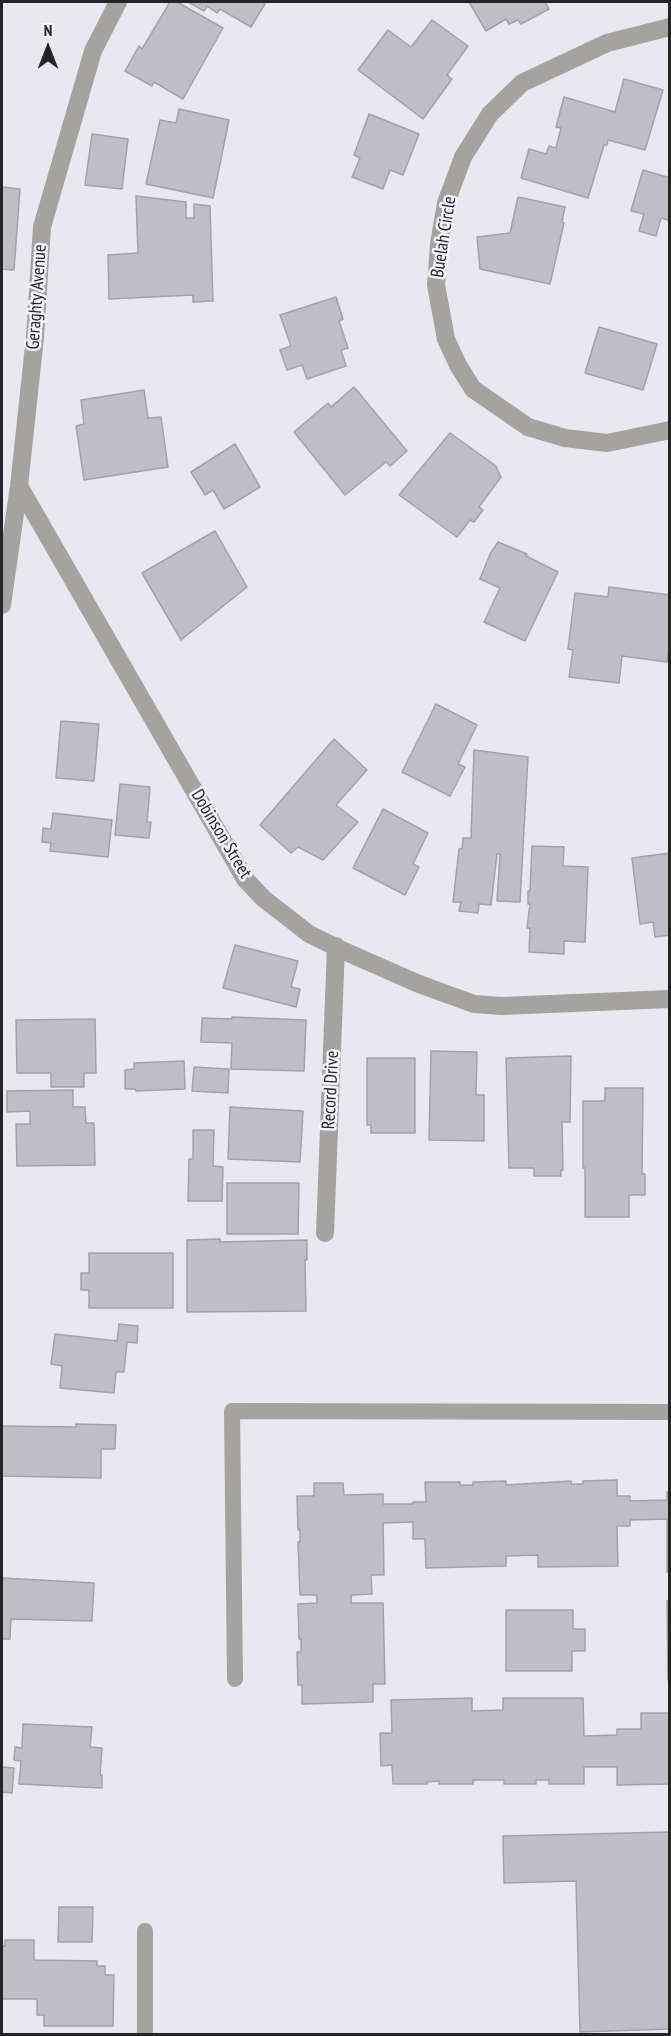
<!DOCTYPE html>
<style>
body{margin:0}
#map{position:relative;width:671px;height:2036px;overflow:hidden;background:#e9e7f0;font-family:"PT Sans Narrow",sans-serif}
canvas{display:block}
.frame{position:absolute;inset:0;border:3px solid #242427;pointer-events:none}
.north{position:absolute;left:18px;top:18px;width:60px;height:60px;-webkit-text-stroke:4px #f6f4fd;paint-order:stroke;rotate:0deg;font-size:16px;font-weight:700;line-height:24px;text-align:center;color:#242427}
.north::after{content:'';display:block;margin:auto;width:21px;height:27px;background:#242427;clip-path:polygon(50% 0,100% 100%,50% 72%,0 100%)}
</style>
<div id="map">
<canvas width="671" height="2036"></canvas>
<div class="frame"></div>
<div class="north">N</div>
</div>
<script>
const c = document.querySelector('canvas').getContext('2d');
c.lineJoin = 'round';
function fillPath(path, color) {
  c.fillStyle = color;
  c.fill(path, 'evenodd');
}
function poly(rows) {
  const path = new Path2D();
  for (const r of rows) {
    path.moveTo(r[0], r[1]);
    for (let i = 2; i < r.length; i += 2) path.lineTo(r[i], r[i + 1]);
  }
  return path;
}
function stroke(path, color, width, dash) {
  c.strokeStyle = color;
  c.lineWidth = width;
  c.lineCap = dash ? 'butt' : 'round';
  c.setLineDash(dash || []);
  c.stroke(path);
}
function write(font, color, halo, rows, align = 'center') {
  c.font = font + ' "PT Sans Narrow",sans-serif';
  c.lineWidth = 5;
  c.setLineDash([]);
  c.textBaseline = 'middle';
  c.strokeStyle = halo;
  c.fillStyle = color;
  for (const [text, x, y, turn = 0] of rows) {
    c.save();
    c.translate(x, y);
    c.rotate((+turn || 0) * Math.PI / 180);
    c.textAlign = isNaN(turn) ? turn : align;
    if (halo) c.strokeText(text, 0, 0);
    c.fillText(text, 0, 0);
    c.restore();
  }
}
const building = poly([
 [170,2,177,2,223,28,183,99,154,82,152,86,125,71,139,46,142,49,170,2],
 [188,2,266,2,251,27,220,9,217,13,207,6,204,11,188,2],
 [469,2,545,2,549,9,521,24,518,20,509,24,506,19,486,31,469,2],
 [432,20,468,46,447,75,452,79,423,119,358,70,388,30,411,47,432,20],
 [624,79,663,90,645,150,608,140,607,145,604,145,588,198,521,178,529,149,546,154,549,146,556,148,561,128,556,127,564,97,615,112,624,79],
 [179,109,229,120,213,198,146,184,160,120,176,123,179,109],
 [369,114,419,134,403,175,390,170,383,189,352,177,360,158,354,155,369,114],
 [92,134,128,139,122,189,85,185,92,134],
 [643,170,670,178,670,216,668,220,661,218,656,236,639,231,644,214,631,211,643,170],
 [2,187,20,189,14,270,2,269,2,187],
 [136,196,186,202,186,218,194,218,194,204,210,206,213,301,193,302,193,295,109,299,108,255,138,253,136,196],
 [518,197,565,207,562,222,564,223,550,284,480,269,477,237,510,233,518,197],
 [336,297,343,319,339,321,348,348,341,350,346,366,307,379,302,365,287,370,280,350,291,346,280,315,336,297],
 [599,327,657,344,643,390,585,373,599,327],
 [354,387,407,451,390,466,386,462,345,495,294,432,328,403,331,407,354,387],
 [144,390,148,418,161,417,168,467,84,480,76,426,84,424,81,400,144,390],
 [450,433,496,466,501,477,479,507,483,510,474,522,470,520,457,537,399,495,450,433],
 [235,444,260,487,224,509,213,490,205,495,191,472,235,444],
 [215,531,247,587,181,640,142,573,215,531],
 [498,542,527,554,526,556,558,572,525,641,484,622,500,588,480,579,490,554,498,542],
 [609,587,670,595,670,640,667,662,622,656,619,683,569,677,573,650,568,649,575,593,608,597,609,587],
 [436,704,477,725,458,764,465,767,450,796,402,772,436,704],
 [61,721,99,724,94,781,56,778,61,721],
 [334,739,367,770,336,805,358,822,323,860,298,847,291,853,260,825,334,739],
 [474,750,528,757,520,902,497,901,500,854,497,854,491,905,479,904,478,913,459,911,461,902,453,902,459,849,462,849,463,838,471,838,474,750],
 [120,784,150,787,147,822,151,822,149,838,115,835,120,784],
 [383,809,428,833,413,864,419,867,405,895,353,868,383,809],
 [53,813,112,820,108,857,50,851,51,843,42,842,43,828,51,829,53,813],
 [532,846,564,847,563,866,588,867,585,942,564,941,564,954,529,952,530,928,527,928,530,904,528,904,528,891,530,891,532,846],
 [670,853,670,935,655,937,653,922,640,924,632,858,670,853],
 [235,945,298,961,291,987,300,989,296,1007,223,988,235,945],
 [232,1017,306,1020,304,1071,231,1069,232,1043,201,1042,202,1018,232,1019,232,1017],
 [95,1019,96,1073,84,1073,84,1087,51,1087,51,1073,17,1073,16,1020,95,1019],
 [431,1051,477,1052,476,1095,484,1095,484,1141,429,1140,431,1051],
 [571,1056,570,1122,562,1122,563,1170,561,1170,561,1176,534,1176,534,1168,509,1168,506,1058,571,1056],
 [367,1058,415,1058,415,1133,371,1133,371,1125,367,1125,367,1058],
 [184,1061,185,1089,136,1091,135,1089,125,1089,125,1070,134,1069,134,1063,184,1061],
 [194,1067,229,1069,228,1093,192,1091,194,1067],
 [605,1088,643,1088,642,1174,645,1174,645,1195,629,1195,629,1217,585,1217,585,1168,583,1168,583,1101,605,1101,605,1088],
 [73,1090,73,1107,85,1107,86,1123,94,1123,95,1165,17,1166,16,1124,30,1124,30,1111,7,1112,7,1091,73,1090],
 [230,1107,303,1111,300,1162,228,1159,230,1107],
 [193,1130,214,1130,213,1166,223,1167,222,1201,188,1201,189,1159,193,1159,193,1130],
 [227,1183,299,1183,298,1234,227,1234,227,1183],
 [220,1239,220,1242,307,1240,307,1260,305,1260,306,1311,187,1312,187,1240,220,1239],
 [89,1253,173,1253,173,1308,89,1308,89,1290,81,1290,81,1273,89,1273,89,1253],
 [119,1324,138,1326,137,1343,127,1342,124,1372,116,1372,114,1393,60,1388,62,1366,51,1364,55,1334,117,1341,119,1324],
 [76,1424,116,1425,115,1449,101,1449,101,1478,2,1476,2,1426,76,1427,76,1424],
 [617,1480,617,1496,630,1496,630,1501,667,1500,667,1492,670,1492,670,1572,667,1572,667,1519,630,1520,630,1526,617,1526,618,1566,538,1567,538,1555,506,1556,506,1566,426,1568,425,1539,413,1539,413,1522,383,1523,384,1575,371,1575,372,1594,351,1595,351,1603,383,1603,385,1684,373,1684,373,1702,302,1704,302,1685,298,1685,297,1652,301,1652,301,1639,299,1639,298,1604,317,1603,317,1595,300,1595,298,1542,300,1542,300,1529,298,1530,297,1496,314,1496,314,1483,343,1483,344,1495,383,1494,383,1504,413,1504,413,1502,426,1502,425,1482,460,1482,460,1485,473,1485,473,1482,506,1481,506,1485,571,1481,571,1484,583,1484,583,1481,617,1480],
 [2,1578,94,1583,92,1621,11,1619,10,1639,2,1639,2,1578],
 [667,1601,670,1601,670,1680,668,1680,667,1601],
 [506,1610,573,1610,573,1629,585,1629,585,1651,572,1651,572,1671,506,1671,506,1610],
 [472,1698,472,1711,503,1710,503,1698,583,1698,584,1736,617,1735,617,1729,641,1729,641,1713,670,1713,670,1784,617,1785,617,1767,584,1767,584,1784,549,1784,549,1780,536,1780,536,1784,504,1784,504,1780,473,1780,473,1784,439,1784,439,1781,427,1782,427,1784,393,1784,392,1765,381,1766,380,1733,392,1733,391,1700,472,1698],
 [23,1724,92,1727,90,1747,102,1748,100,1775,102,1775,102,1788,19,1784,21,1761,14,1760,15,1747,22,1748,23,1724],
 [2,1767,14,1768,12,1793,2,1792,2,1767],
 [670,1832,670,2029,580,2032,576,1881,504,1883,503,1836,670,1832],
 [59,1907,93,1907,92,1942,58,1942,59,1907],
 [5,1940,34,1940,34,1960,97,1961,97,1966,105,1966,105,1975,114,1975,113,2026,44,2026,44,2015,37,2015,37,1999,2,1999,2,1946,5,1946,5,1940]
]);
fillPath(building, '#bfbdc6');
stroke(building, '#a3a1a9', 1.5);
stroke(poly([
 [235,1679,232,1411,670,1412],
 [145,1931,145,2034]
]), '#a4a39f', 16);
stroke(poly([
 [670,27,607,43,522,83,490,114,463,157,446,203,439,244,436,285,446,339,458,365,473,389,528,427,565,438,607,443,670,430],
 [19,486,245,879,264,899,286,916,309,934,344,951,419,984,474,1004,502,1006,670,999],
 [2,605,19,486,35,337,42,227,93,51,118,2],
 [325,1233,336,946]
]), '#a4a39f', 18);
write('18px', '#242427', '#f6f4fd', [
 ["Buelah Circle",444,237,-81],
 ["Geraghty Avenue",37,297,-86],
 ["Dobinson Street",221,834,59],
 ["Record Drive",331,1090,-87]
]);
</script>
